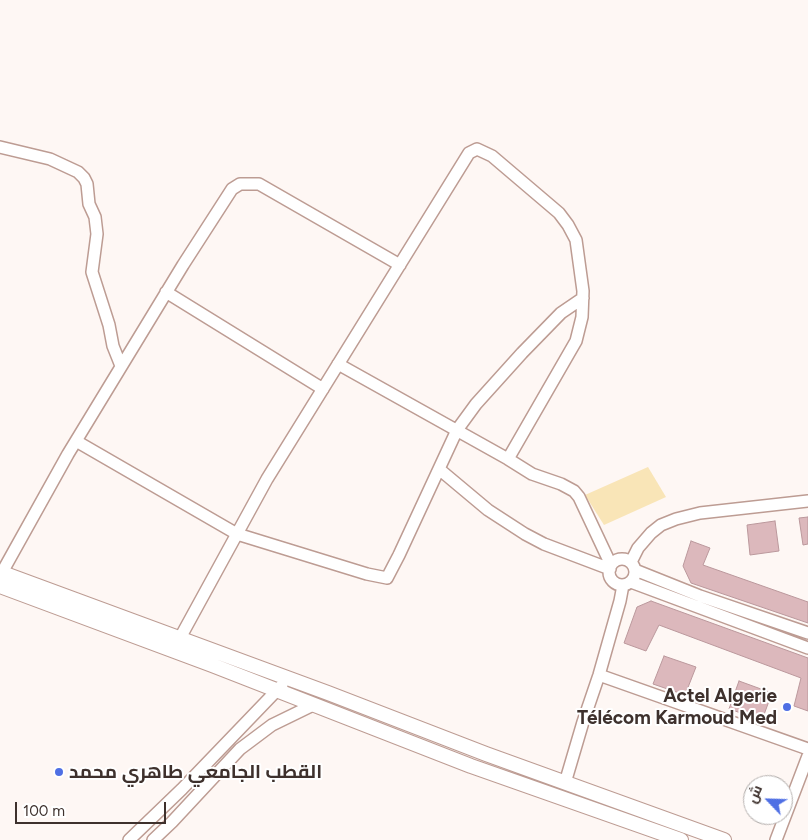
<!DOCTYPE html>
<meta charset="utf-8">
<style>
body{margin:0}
#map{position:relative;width:808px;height:840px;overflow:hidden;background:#fef7f4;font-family:Figtree,Cairo,sans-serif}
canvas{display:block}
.north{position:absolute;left:743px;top:775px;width:50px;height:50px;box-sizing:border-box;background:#fff;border:1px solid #b2adab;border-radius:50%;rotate:294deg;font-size:14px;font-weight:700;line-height:20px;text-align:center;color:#3e312d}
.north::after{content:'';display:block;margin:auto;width:18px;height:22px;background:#4f6fe4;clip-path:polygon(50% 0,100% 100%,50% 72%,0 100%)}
.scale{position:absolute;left:15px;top:802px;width:151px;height:22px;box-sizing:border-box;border:2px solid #3e312d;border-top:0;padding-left:6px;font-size:15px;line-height:18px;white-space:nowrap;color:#3e312d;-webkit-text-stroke:4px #fff;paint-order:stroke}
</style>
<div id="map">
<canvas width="808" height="840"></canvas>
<div class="north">ش</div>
<div class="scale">100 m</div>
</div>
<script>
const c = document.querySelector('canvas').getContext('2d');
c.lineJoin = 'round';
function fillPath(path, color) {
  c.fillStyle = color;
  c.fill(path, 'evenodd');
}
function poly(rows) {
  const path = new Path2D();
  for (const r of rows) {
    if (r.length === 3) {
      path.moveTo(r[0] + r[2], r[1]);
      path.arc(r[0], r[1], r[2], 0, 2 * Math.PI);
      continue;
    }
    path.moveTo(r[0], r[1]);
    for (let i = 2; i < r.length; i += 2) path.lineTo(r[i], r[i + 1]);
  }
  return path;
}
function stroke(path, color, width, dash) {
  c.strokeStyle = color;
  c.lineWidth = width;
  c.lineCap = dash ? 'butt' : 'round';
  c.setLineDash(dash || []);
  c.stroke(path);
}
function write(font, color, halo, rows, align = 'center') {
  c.font = font + ' Figtree,Cairo,sans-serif';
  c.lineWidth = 4;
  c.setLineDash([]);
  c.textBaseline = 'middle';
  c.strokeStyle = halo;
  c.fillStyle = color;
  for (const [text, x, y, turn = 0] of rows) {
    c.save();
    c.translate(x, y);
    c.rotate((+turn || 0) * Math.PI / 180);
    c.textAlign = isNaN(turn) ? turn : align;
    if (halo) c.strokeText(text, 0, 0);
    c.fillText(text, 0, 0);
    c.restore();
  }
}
fillPath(poly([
 [648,467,666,497,604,525,585,495]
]), '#f9e5b7');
const building = poly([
 [808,517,808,544,803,545,799,518,808,517],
 [775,521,779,551,750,555,747,525,775,521],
 [691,541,710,548,703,565,808,602,808,623,691,583,683,566,691,541],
 [651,601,808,658,808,711,794,706,801,678,659,625,646,651,624,643,637,607,651,601],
 [664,656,696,667,685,695,653,684,664,656],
 [739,681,772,693,762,720,729,709,739,681]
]);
fillPath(building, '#dcb8bc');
stroke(building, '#bb989c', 1);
const minor = poly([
 [0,147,50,159,78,172,84,178,87,184,89,204,95,217,97,234,92,272,109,325,113,346,121,366],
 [166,292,323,389],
 [338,364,508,459],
 [76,441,237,534,367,574,387,578,399,555,457,430,476,404,522,353,561,313,583,298],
 [439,469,488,510,525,534,544,544,610,569],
 [622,572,13],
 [631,562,638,548,651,533,661,525,676,519,700,513,808,501],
 [635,570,700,596,808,633],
 [0,576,68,454,183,265,232,189,240,184,259,184,400,265],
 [631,582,808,648],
 [180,638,267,479,469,153,477,149,492,156,559,213,568,225,576,240,583,291,582,317,576,341,508,459,532,474,561,484,574,491,579,497,611,565],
 [599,675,808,749],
 [565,783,583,722,599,675,620,601,623,585],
 [129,840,182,789,282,685],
 [153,840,172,822,240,749,272,725,313,705],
 [776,840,808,756]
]);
const major = poly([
 [0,572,328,693,486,754,724,840],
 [0,586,212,665,471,766,681,840]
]);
stroke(minor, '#bd9c93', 14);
stroke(major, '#bd9c93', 16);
stroke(minor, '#fff', 11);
stroke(major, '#fff', 14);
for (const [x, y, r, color] of [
 [787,707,5,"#4f6fe4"],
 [59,772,5,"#4f6fe4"]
]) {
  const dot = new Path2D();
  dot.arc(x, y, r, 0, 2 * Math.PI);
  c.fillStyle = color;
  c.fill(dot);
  stroke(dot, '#fff', 2);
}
write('bold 19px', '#3e312d', '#fff', [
 ["Actel Algerie",777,696],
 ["Télécom Karmoud Med",777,718],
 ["القطب الجامعي طاهري محمد",69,772,"left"]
], 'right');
</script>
